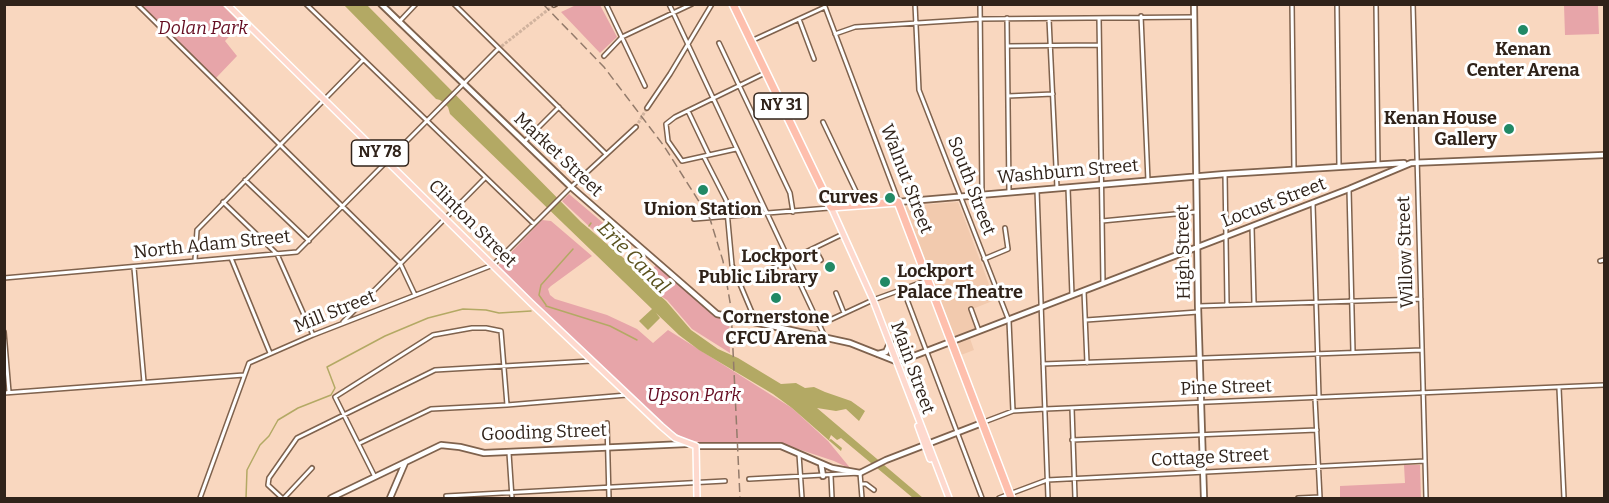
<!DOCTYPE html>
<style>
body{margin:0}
#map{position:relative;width:1609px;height:503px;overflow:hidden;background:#f9d7bf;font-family:Bitter,serif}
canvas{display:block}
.frame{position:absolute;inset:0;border:6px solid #30231a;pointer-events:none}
</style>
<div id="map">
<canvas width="1609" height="503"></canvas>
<div class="frame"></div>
</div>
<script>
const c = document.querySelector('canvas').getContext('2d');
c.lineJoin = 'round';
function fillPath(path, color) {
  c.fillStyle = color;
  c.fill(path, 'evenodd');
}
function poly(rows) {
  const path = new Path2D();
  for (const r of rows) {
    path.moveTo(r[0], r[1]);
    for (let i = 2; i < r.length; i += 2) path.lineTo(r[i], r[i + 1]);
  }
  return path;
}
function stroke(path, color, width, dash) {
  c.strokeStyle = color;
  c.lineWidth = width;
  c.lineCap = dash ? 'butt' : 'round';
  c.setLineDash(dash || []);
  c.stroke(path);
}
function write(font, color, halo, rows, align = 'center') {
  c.font = font + ' Bitter,serif';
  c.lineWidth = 6;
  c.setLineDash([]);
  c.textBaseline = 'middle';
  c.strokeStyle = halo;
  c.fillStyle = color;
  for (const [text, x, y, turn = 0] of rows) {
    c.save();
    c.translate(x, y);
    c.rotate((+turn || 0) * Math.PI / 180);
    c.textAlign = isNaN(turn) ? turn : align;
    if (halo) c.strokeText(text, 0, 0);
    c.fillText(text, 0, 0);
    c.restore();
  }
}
fillPath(poly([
 [958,202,995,300,970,310,977,330,968,333,974,350,961,355,905,208,908,206]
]), '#f2caae');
fillPath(poly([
 [141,5,222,5,241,24,225,41,237,56,216,78],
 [576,5,600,5,617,37,600,53,561,12],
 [1564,5,1598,5,1599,34,1565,35],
 [569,194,615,233,607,243,562,201],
 [542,220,551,221,592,256,551,286,548,289,550,295,555,299,607,315,637,329,653,343,668,330,792,408,828,441,851,469,834,461,777,442,709,444,685,439,667,428,496,268],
 [658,263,716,314,729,317,730,353,692,329,667,300,656,293,648,284,647,275],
 [1404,465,1420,465,1421,498,1340,498,1340,486,1405,483]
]), '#e7a5a9');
fillPath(poly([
 [344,5,367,5,581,222,647,278,647,284,666,301,691,330,718,349,738,358,781,384,796,383,805,388,814,387,825,392,851,401,865,411,859,421,846,409,836,411,817,408,923,498,913,498,841,438,837,440,831,435,829,440,831,439,842,448,841,451,792,408,773,394,699,350,679,335,656,313,660,318,648,330,639,321,652,309,450,114,448,107,440,100,436,99]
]), '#b3a964');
stroke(poly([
 [589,226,591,223],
 [546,305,539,295,541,285,573,249],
 [546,306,610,326,637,340],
 [246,498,247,470,260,445,269,436,278,420,298,408,331,395,335,388,327,367,385,336,428,318,463,309,486,310,499,313,531,311]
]), '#b3a964', 1.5);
stroke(poly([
 [498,49,554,5],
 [636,127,647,108]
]), '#d1b39e', 3, [3, 1.5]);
const street = poly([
 [137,4,400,263,415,295],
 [306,4,534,224],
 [454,4,606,154],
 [606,4,645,86],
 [669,4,825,337],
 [824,4,898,200],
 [915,4,919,90,1009,321,1013,411],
 [980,4,982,194],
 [1292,4,1294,170],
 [1337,4,1339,167],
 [1376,4,1378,164],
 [1413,4,1426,498],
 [554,5,556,4],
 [1141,16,1148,181],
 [1007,18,1009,192],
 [1099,18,1103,283],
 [799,19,814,59],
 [1049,19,1057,188],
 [399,22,416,4],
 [835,34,855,27,980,19,1194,17],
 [751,41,825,7],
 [719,43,790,193,793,212],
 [1008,46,1099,45],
 [604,56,622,37,692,4],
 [1008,96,1053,94],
 [647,108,670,74,712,4],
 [688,111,709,155],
 [823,122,862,204],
 [524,142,559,107],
 [736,149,682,161,668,141,666,124,675,117,765,73],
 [704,157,726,200,732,265,756,322],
 [1225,174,1227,304],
 [245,180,309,241],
 [1068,188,1072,295],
 [1349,189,1353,352],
 [1037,190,1048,498],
 [223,202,277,254,313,335],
 [1313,204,1319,397],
 [694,219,829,208],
 [1102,221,1196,212],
 [1252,227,1254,303],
 [815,249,821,260],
 [231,258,270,353],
 [984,259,1008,249,1005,228],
 [195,260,197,230,363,60],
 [1600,261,1604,260],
 [134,268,144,382],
 [4,278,297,252,498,49],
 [740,284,843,234],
 [903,289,982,498],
 [1084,291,1087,363],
 [836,293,844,313],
 [1198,306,1421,299],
 [971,309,979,331],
 [1086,320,1198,312],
 [343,322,485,178],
 [819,325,873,300,928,280],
 [4,332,9,392],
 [1043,364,1422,350],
 [1559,388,1564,498],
 [4,393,244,375],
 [1315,398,1320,498],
 [1072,408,1075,498],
 [984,422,1013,411,1045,409,1604,385],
 [607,423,609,498],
 [1072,440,1317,430],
 [360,443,431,409,507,405,627,395],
 [509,453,512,498],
 [799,454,802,498],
 [831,476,832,498],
 [375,477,335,397,433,335,472,328,486,328,501,331,507,405],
 [749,479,860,473,862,498],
 [861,484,866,484,874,490],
 [446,496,725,481],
 [200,498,249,363,313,335,493,265,571,187,636,127],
 [282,498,268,485,269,478,297,438,435,370,591,361],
 [284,498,312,468],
 [999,498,1047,480,1425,461],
 [1298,498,1320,497]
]);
const secondary = poly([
 [381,4,571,187,717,314,850,343,898,362,1349,189,1411,163,1604,155],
 [1194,4,1198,306,1204,498],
 [898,202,1225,174,1404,163],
 [878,354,886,352,890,343],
 [696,446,781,446,832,468,860,473,886,460,982,423],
 [821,464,823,476],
 [331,498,441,445,460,447,484,453,686,444],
 [390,498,405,463]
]);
const primary = poly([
 [227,4,531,303,661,426,675,438,696,446,697,498],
 [831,207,873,300,949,498],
 [918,426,930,459]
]);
const highway = poly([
 [733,4,831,207,898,202,1011,498]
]);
stroke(street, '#7f624d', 6);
stroke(secondary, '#7f624d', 8);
stroke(primary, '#fff', 8);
stroke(highway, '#fff', 10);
stroke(street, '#fff', 3);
stroke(secondary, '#fff', 4.5);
stroke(primary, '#fed9ce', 5);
stroke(highway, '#febfad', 7);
stroke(poly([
 [543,4,604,67,664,146,710,219,723,261,731,308,740,498]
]), '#937b6b', 1.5, [9, 4.5]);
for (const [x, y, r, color] of [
 [1523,30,6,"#218965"],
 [1509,129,6,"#218965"],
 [703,190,6,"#218965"],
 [890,198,6,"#218965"],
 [830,267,6,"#218965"],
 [885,282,6,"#218965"],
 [776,298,6,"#218965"]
]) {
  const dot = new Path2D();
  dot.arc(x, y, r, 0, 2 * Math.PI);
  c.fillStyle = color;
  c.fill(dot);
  stroke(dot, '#fff', 2);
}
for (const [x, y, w] of [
 [781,106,54],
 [380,153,57]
]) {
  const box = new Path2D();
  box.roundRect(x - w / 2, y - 13, w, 26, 4.5);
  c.fillStyle = '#fff';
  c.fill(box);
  stroke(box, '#30231a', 1.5);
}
write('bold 16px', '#30231a', null, [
 ["NY 31",781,106],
 ["NY 78",380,153]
]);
write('italic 18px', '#640b20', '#fff', [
 ["Dolan Park",203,29],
 ["Upson Park",694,396]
]);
write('bold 18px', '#30231a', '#fff', [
 ["Kenan",1523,50],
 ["Center Arena",1523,71],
 ["Kenan House",1497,119,"right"],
 ["Gallery",1497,140,"right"],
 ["Curves",878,198,"right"],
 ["Union Station",703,210],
 ["Lockport",818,257,"right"],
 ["Public Library",818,278,"right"],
 ["Lockport",897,272,"left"],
 ["Palace Theatre",897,293,"left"],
 ["Cornerstone",776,318],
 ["CFCU Arena",776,339]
]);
write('18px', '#30231a', '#fff', [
 ["Market Street",558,155,43],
 ["Washburn Street",1068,172,-5],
 ["Walnut Street",906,179,69],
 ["South Street",971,186,69],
 ["Locust Street",1274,203,-21],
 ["Clinton Street",472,224,45],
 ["North Adam Street",212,245,-6],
 ["High Street",1184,252,-91],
 ["Willow Street",1406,252,-92],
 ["Mill Street",335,312,-22],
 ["Main Street",912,368,70],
 ["Pine Street",1226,388,-2],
 ["Gooding Street",544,433,-2],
 ["Cottage Street",1210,458,-3]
]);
write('italic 20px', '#5a521e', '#fff', [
 ["Erie Canal",633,258,45]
]);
</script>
